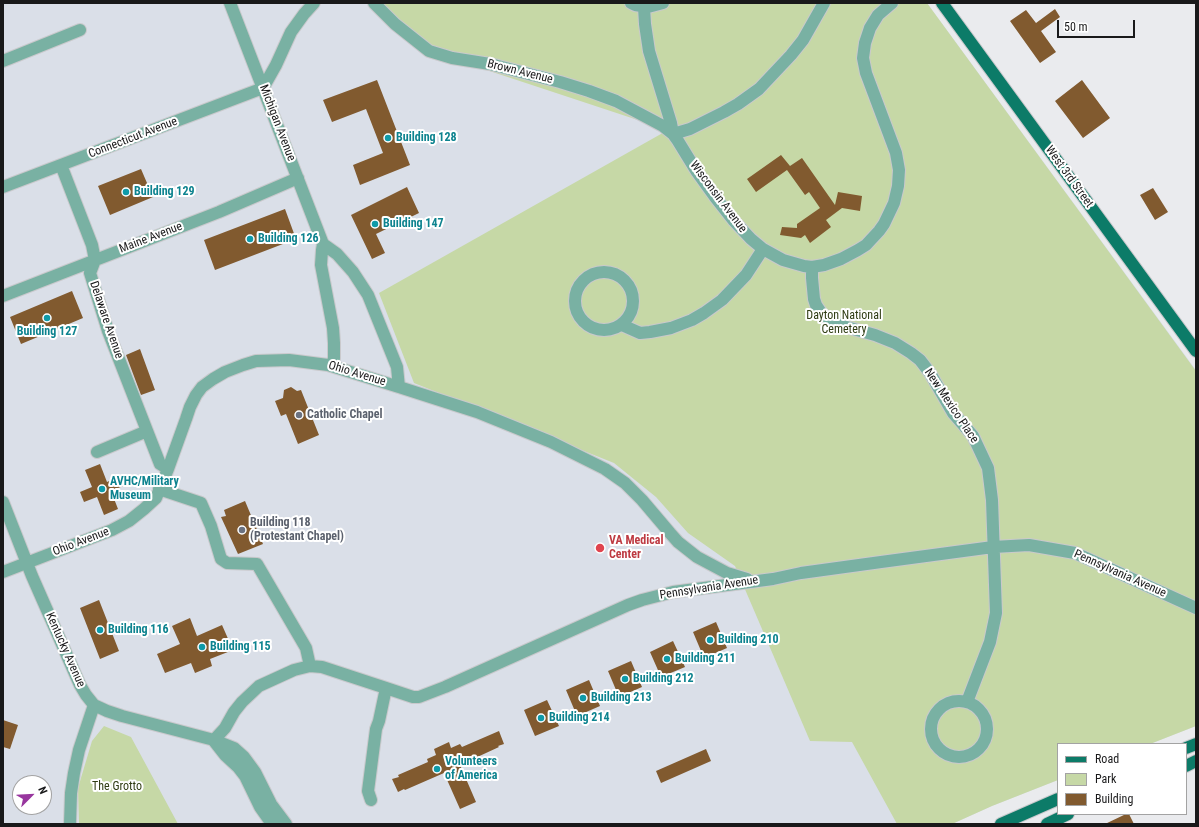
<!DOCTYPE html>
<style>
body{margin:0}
#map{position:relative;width:1199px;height:827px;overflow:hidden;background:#eaebee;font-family:"Roboto Condensed",sans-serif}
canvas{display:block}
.frame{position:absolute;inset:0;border:4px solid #19191a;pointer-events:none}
.legend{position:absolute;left:1057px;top:743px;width:130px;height:72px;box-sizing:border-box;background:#fff;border:1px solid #a3a3a3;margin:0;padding:5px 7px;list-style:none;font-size:12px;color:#19191a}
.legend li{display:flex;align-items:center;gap:8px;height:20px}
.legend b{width:20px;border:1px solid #a3a3a3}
.north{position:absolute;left:12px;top:775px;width:40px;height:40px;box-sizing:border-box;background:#fff;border:1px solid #a3a3a3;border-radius:50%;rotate:66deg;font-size:11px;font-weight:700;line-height:16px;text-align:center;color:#19191a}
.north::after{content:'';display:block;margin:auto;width:14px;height:18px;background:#98369e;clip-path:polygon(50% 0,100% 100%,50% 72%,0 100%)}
.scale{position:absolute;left:1057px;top:20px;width:78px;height:18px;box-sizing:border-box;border:2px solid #19191a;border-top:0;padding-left:5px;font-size:12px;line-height:14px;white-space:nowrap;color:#19191a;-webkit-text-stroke:3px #fff;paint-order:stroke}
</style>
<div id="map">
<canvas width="1199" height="827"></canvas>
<div class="frame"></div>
<ul class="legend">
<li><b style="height:5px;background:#0c7b68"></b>Road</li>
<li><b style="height:11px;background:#c6d8a6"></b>Park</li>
<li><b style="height:11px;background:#815a2f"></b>Building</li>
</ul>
<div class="north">N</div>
<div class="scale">50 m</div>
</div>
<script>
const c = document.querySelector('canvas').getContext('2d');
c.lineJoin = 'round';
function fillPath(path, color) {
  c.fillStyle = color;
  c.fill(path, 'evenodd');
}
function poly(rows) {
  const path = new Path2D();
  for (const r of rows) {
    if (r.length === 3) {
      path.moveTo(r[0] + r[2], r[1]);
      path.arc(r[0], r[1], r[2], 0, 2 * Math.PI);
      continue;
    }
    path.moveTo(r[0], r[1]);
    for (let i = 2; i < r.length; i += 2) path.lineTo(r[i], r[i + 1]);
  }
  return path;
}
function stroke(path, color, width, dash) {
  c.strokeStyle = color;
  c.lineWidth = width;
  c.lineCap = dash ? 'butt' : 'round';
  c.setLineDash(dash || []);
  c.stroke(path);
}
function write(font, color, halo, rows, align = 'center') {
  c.font = font + ' "Roboto Condensed",sans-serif';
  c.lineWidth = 4;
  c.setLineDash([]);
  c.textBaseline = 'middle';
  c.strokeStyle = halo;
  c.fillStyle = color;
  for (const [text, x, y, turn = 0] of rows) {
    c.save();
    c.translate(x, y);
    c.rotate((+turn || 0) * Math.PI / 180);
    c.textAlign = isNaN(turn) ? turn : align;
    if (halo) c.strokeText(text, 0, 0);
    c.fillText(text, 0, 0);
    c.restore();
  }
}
fillPath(poly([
 [3,3,927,3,1196,370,1196,726,1150,744,1058,744,1058,780,992,806,952,824,3,824],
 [20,783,44,783,44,807,20,807]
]), '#dadfe8');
fillPath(poly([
 [378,3,927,3,1196,371,1196,726,1150,744,1058,744,1058,780,992,806,952,824,897,824,852,742,810,741,735,566,688,533,656,497,614,463,414,383,379,293,668,130,429,51],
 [104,726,131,737,178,824,79,824,78,788,92,741]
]), '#c6d8a6');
fillPath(poly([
 [1055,9,1060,17,1041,31,1056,52,1040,63,1010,21,1026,10,1036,23],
 [377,80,410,165,360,185,353,165,383,153,366,109,332,122,323,100],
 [1082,80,1110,118,1083,138,1055,101],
 [781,155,790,166,802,158,835,205,838,192,862,196,860,211,842,208,826,220,831,227,810,243,805,235,801,238,780,235,782,227,797,228,797,224,820,208,809,192,805,195,787,170,756,192,747,179],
 [141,169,153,197,110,215,98,186],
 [407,187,419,213,376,234,385,253,372,259,351,215],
 [1153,188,1168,212,1155,220,1140,195],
 [285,209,296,239,215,270,204,240],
 [72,291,83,318,21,344,10,317],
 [140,349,155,390,141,395,126,355],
 [291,387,297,391,301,390,319,435,298,444,286,414,281,416,275,401,283,398,284,390],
 [100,464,107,482,119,477,123,486,111,491,118,509,104,515,97,497,84,502,80,492,92,487,85,470],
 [245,501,263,544,238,554,221,517,226,516,224,510],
 [99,600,119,651,100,659,80,608],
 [190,618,197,636,222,625,233,650,210,659,212,666,195,673,191,663,165,673,157,654,180,644,172,626],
 [716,622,727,648,704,658,693,632],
 [673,641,685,667,661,677,650,652],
 [631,661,642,687,619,697,608,671],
 [589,680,600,706,577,716,566,690],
 [547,700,559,726,535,736,524,710],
 [3,720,18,725,10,749,3,747],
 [499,731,504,744,498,746,499,747,460,765,476,802,460,809,444,773,405,790,404,789,398,792,392,779,399,777,398,775,428,762,427,759,436,755,434,749,449,742,451,748,460,744,462,747],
 [706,749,711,761,661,783,656,771],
 [1126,814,1129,814,1134,824,1105,824]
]), '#815a2f');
const minor = poly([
 [230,3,323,244,322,250,321,265,333,328,334,343,334,358,332,366],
 [374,3,395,24,429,51,452,58,490,64,560,82,589,91,616,101,663,126,673,134],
 [631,3,635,5,648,7,663,3],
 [644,7,645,24,649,51,671,123,673,134,678,141,697,172,715,197,734,221,751,239,763,249,783,260,804,266,812,267,824,265,841,259,858,250,866,245,879,231,884,224,894,203,898,186,899,170,896,153,866,73,863,58,865,43,870,28,878,15,892,3],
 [3,61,80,30],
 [673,134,690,129,724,112,738,104,759,89,791,55,803,40,824,3],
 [61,165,92,245,95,260,90,273,108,331,160,464,168,469],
 [3,187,263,88,276,65,291,32,304,14,314,3],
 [323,244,337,254,353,272,368,295,397,367,399,387],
 [812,267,812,278,814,299,816,305,822,314,839,325,875,335,895,343,911,353,920,360,930,373,953,413,973,436,988,468,992,500,996,613,990,642,967,702],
 [604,301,29],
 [3,296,219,212,298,178],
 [622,325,640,333,650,332,671,328,692,320,704,313,722,300,746,275,763,249],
 [97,452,147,431],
 [159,489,201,503,211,526,221,559,227,563,257,564,306,648,310,666],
 [3,502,32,576,80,685,86,695,94,705,107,711,122,716,214,740,234,748,244,757,255,772,271,804,286,824],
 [3,572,112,530,129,521,144,509,156,498,168,469,186,419,190,407,196,395,202,387,213,379,225,372,243,365,256,361,289,360,328,365,399,387,477,412,551,442,605,469,625,483,642,500,670,533,678,542,697,557,727,573,747,579],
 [959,729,28],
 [214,740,225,728,234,712,242,702,259,686,294,670,310,666,322,667,386,688,413,697,419,697,445,687,628,605,642,600,673,592,773,579,801,573,881,562,993,547,1029,545,1075,553,1196,608],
 [214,741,225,755,238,767,245,776,260,807,272,824],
 [371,800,368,791,376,729,379,721,386,688],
 [70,824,71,793,74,773,79,750,94,705]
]);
const major = poly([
 [942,3,1196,351],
 [1186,748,1196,744],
 [1186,766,1196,761],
 [1001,824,1058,799],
 [1047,824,1068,814]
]);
stroke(minor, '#c9c9cc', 14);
stroke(major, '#c9c9cc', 14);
stroke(minor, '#79b1a3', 12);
stroke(major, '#0c7b68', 12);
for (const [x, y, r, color] of [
 [388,138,4,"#0f9aa8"],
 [126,192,4,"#0f9aa8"],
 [375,224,4,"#0f9aa8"],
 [250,239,4,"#0f9aa8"],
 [47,318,4,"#0f9aa8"],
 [299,415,4,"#6b7280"],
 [102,489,4,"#0f9aa8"],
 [242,530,4,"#6b7280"],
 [600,548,5,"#e0444e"],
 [100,630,4,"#0f9aa8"],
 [710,640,4,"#0f9aa8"],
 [202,647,4,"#0f9aa8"],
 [667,659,4,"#0f9aa8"],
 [625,679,4,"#0f9aa8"],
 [583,698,4,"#0f9aa8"],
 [541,718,4,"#0f9aa8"],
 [437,769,4,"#0f9aa8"]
]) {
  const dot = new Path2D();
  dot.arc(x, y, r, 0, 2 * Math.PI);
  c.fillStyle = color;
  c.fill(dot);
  stroke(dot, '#fff', 1.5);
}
write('12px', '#19191a', '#fff', [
 ["Brown Avenue",520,72,14],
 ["Michigan Avenue",277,123,69],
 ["Connecticut Avenue",133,138,-21],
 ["West 3rd Street",1069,177,54],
 ["Wisconsin Avenue",718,197,53],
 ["Maine Avenue",151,238,-21],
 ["Delaware Avenue",106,320,71],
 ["Ohio Avenue",357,374,17],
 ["New Mexico Place",951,406,56],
 ["Ohio Avenue",81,542,-21],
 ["Pennsylvania Avenue",1120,574,24],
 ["Pennsylvania Avenue",709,588,-9],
 ["Kentucky Avenue",65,650,66]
]);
write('bold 12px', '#0d838f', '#fff', [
 ["Building 128",396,138],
 ["Building 129",134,192],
 ["Building 147",383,224],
 ["Building 126",258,239],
 ["Building 127",47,332,"center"],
 ["AVHC/Military",110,482],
 ["Museum",110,496],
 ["Building 116",108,630],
 ["Building 210",718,640],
 ["Building 115",210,647],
 ["Building 211",675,659],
 ["Building 212",633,679],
 ["Building 213",591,698],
 ["Building 214",549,718],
 ["Volunteers",445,762],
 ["of America",445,776]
], 'left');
write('12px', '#2f3c13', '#fff', [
 ["Dayton National",844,316],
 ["Cemetery",844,330],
 ["The Grotto",117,787]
]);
write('bold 12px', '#5b616d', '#fff', [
 ["Catholic Chapel",307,415],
 ["Building 118",250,523],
 ["(Protestant Chapel)",250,537]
], 'left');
write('bold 12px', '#be3a42', '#fff', [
 ["VA Medical",609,541],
 ["Center",609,555]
], 'left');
</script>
